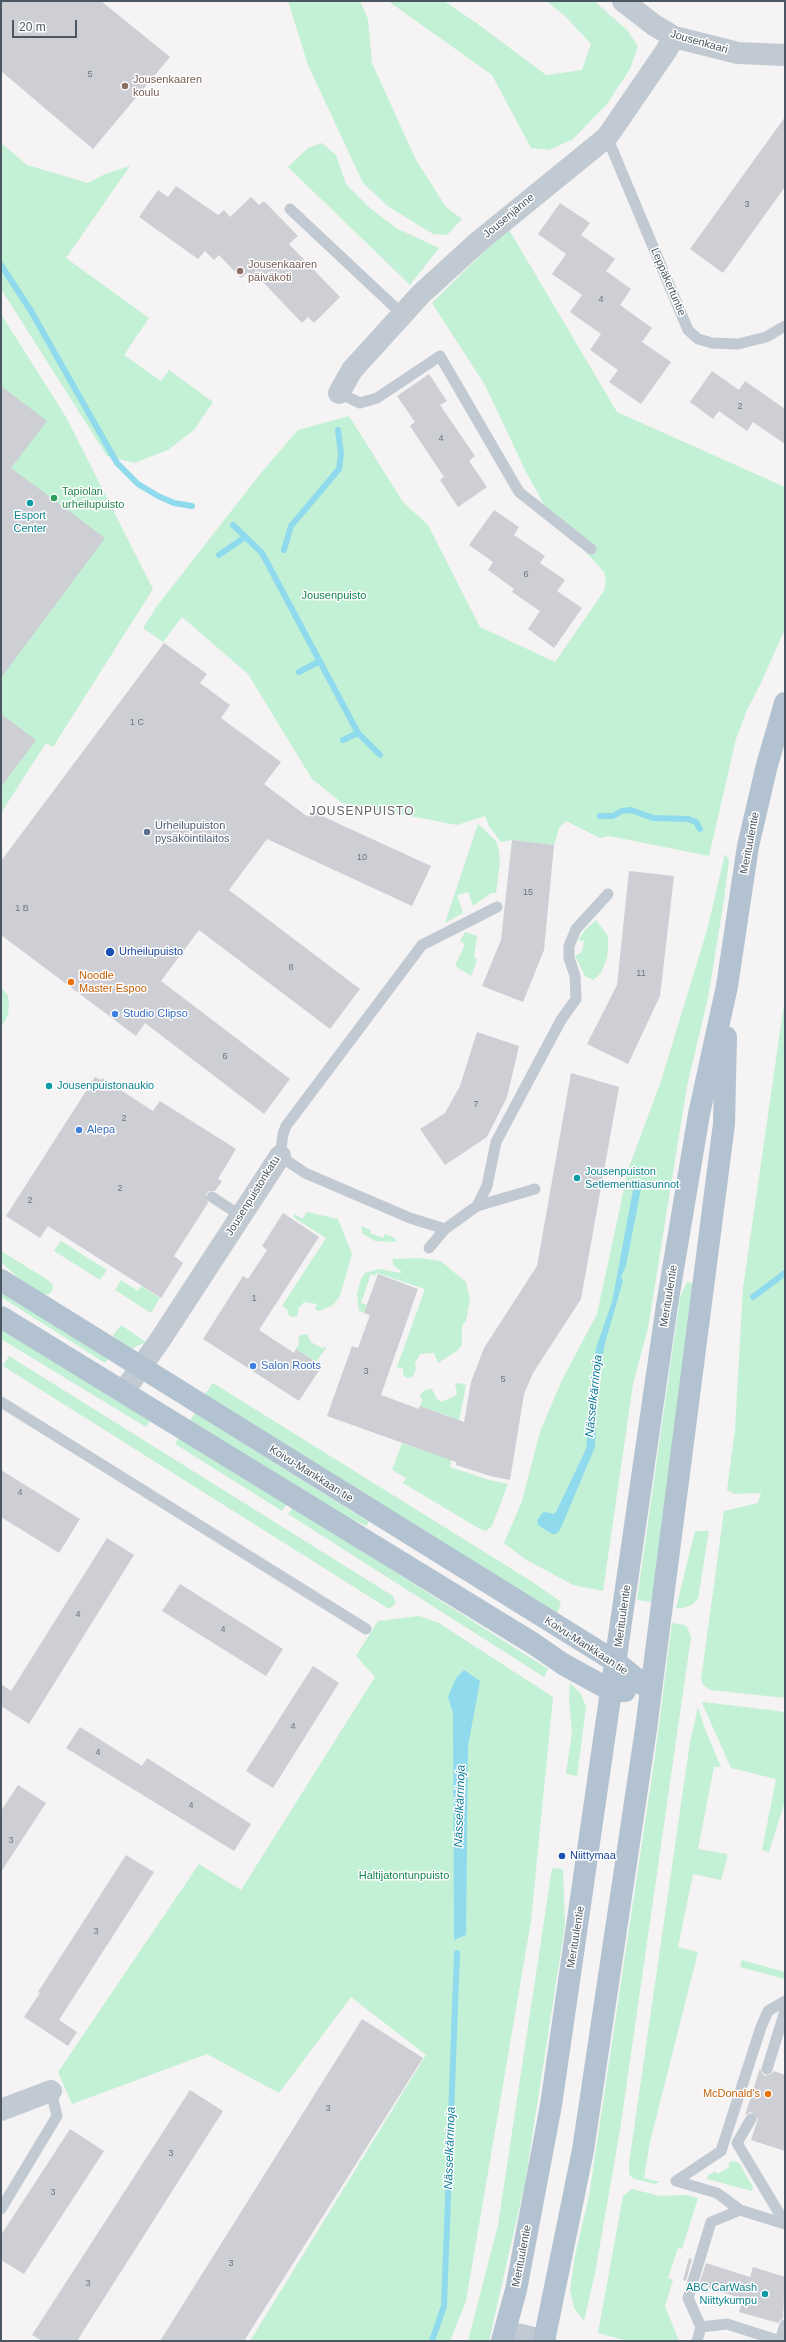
<!DOCTYPE html>
<meta charset="utf-8">
<style>
body{margin:0}
#map{position:relative;width:786px;height:2342px;overflow:hidden;background:#f5f3f3;font-family:Arial,sans-serif}
canvas{display:block}
.frame{position:absolute;inset:0;border:2px solid #4a5661;pointer-events:none}
.scale{position:absolute;left:12px;top:20px;width:65px;height:18px;box-sizing:border-box;border:2px solid #4a5661;border-top:0;padding-left:5px;font-size:12px;line-height:14px;white-space:nowrap;color:#4a5661;-webkit-text-stroke:3px #fff;paint-order:stroke}
</style>
<div id="map">
<canvas width="786" height="2342"></canvas>
<div class="frame"></div>
<div class="scale">20 m</div>
</div>
<script>
const c = document.querySelector('canvas').getContext('2d');
c.lineJoin = 'round';
function fillPath(path, color) {
  c.fillStyle = color;
  c.fill(path, 'evenodd');
}
function poly(rows) {
  const path = new Path2D();
  for (const r of rows) {
    path.moveTo(r[0], r[1]);
    for (let i = 2; i < r.length; i += 2) path.lineTo(r[i], r[i + 1]);
  }
  return path;
}
function stroke(path, color, width, dash) {
  c.strokeStyle = color;
  c.lineWidth = width;
  c.lineCap = dash ? 'butt' : 'round';
  c.setLineDash(dash || []);
  c.stroke(path);
}
function write(font, color, halo, rows, align = 'center') {
  c.font = font + ' Arial,sans-serif';
  c.lineWidth = 3;
  c.setLineDash([]);
  c.textBaseline = 'middle';
  c.strokeStyle = halo;
  c.fillStyle = color;
  for (const [text, x, y, turn = 0] of rows) {
    c.save();
    c.translate(x, y);
    c.rotate((+turn || 0) * Math.PI / 180);
    c.textAlign = isNaN(turn) ? turn : align;
    if (halo) c.strokeText(text, 0, 0);
    c.fillText(text, 0, 0);
    c.restore();
  }
}
fillPath(poly([
 [288,1,360,1,368,19,372,63,416,160,446,207,462,219,447,235,433,234,389,207,363,183,308,65],
 [388,1,444,1,475,22,546,75,582,70,591,44,565,16,546,1,594,1,627,30,638,46,630,69,607,104,573,139,549,150,531,148,492,75],
 [1,143,27,165,88,183,105,174,130,166,66,258,149,318,124,355,161,381,169,370,213,402,194,430,168,450,134,463,107,456,1,289],
 [322,143,336,155,346,184,370,208,396,228,439,248,410,285,288,167,308,148],
 [508,228,617,412,785,487,785,629,760,685,746,712,736,739,709,856,609,836,600,838,566,821,559,828,554,845,512,840,501,842,489,826,485,816,457,825,342,803,312,779,248,674,182,617,163,642,143,628,157,606,261,473,298,430,349,416,403,502,428,525,480,627,555,662,604,591,606,579,604,572,546,508,526,472,485,385,432,303],
 [1,314,66,417,153,589,53,747,46,743,1,813],
 [478,824,496,841,499,851,500,863,496,893,491,893,473,906,468,892,457,895,463,913,445,923],
 [725,854,729,860,724,900,708,998,687,1086,648,1328,633,1384,603,1591,573,1585,525,1559,504,1543,522,1501,540,1432,561,1382,597,1314,628,1170,661,1081,707,930],
 [596,920,608,936,608,946,607,958,601,973,593,980,585,976,575,956,582,952,584,941,578,940,585,930],
 [465,932,477,936,474,957,477,960,471,976,455,966,465,944,460,941],
 [1,987,8,996,9,1005,8,1015,1,1028],
 [785,997,785,1698,711,1690,704,1686,701,1680,724,1511,758,1503,761,1493,735,1494,727,1490,735,1429,743,1288],
 [307,1212,338,1219,352,1254,340,1296,333,1305,320,1311,315,1310,317,1304,304,1302,298,1309,298,1315,294,1317,289,1316,287,1309,282,1306,326,1238,293,1217,295,1214,302,1219],
 [361,1226,371,1230,370,1233,383,1238,385,1234,395,1238,397,1242,375,1241,363,1234],
 [61,1241,107,1270,100,1280,54,1251],
 [1,1251,48,1280,53,1285,52,1291,49,1294,37,1295,1,1262],
 [419,1258,441,1261,449,1268,466,1282,470,1299,466,1321,462,1326,462,1345,458,1350,438,1363,434,1353,420,1354,415,1363,416,1368,413,1377,407,1378,403,1375,403,1369,397,1367,425,1289,377,1273,375,1276,371,1274,361,1303,367,1305,364,1313,359,1311,357,1294,361,1279,365,1273,379,1269,401,1273,402,1272,394,1266,392,1259],
 [121,1280,138,1291,141,1286,160,1298,151,1313,115,1290],
 [687,1282,693,1284,667,1503,651,1602,637,1600,680,1297],
 [1,1292,108,1359,105,1363,1,1297],
 [121,1325,146,1342,133,1348,119,1346,113,1335],
 [1,1329,151,1420,146,1427,1,1339],
 [307,1334,311,1342,316,1345,322,1348,327,1347,316,1362,296,1349,299,1344,298,1338,301,1335],
 [9,1356,393,1596,396,1603,389,1609,3,1366],
 [213,1383,531,1581,561,1602,557,1615,202,1398],
 [459,1383,466,1385,450,1467,489,1480,508,1484,492,1526,486,1531,480,1529,403,1483,406,1478,392,1470,402,1443,435,1454,449,1416,420,1406,422,1401,420,1395,425,1390,432,1389,437,1399,441,1402,455,1396,457,1392,455,1384],
 [195,1413,369,1522,366,1526,319,1503,189,1422],
 [179,1437,287,1504,282,1511,175,1444],
 [293,1507,548,1669,544,1677,288,1514],
 [695,1531,709,1531,698,1599,692,1605,683,1608,676,1608],
 [419,1616,439,1623,553,1697,531,1921,466,2301,450,2341,250,2341,426,2055,351,1997,279,2093,207,2054,72,2104,58,2072,199,1864,241,1890,375,1677,356,1656,378,1621],
 [672,1623,685,1625,688,1629,691,1637,620,2130,595,2273,584,2321,574,2308,570,2290,575,2256,589,2196,655,1756],
 [570,1683,581,1694,586,1707,577,1776,566,1774,572,1732,569,1701],
 [704,1702,785,1712,785,1801,769,1852,762,1850,776,1779,731,1768,702,1703],
 [698,1707,705,1729,721,1767,714,1767,698,1849,727,1854,727,1859,721,1880,693,1874,678,1947,698,1952,650,2142,644,2178,660,2182,655,2184,634,2179,629,2174,629,2163,690,1742],
 [552,1868,563,1869,565,1925,525,2183,489,2341,468,2341,498,2225],
 [742,1960,785,1972,785,1979,740,1967],
 [732,2161,739,2163,753,2187,752,2191,707,2179,708,2175,716,2171,717,2174,730,2167,728,2164],
 [632,2189,660,2196,686,2195,698,2198,682,2249,678,2248,668,2278,673,2280,665,2306,679,2341,628,2341,598,2333,623,2196]
]), '#c3f1d5');
fillPath(poly([
 [638,1183,641,1189,626,1266,621,1277,623,1281,605,1343,598,1381,595,1447,560,1530,556,1534,552,1534,538,1525,537,1521,542,1513,546,1512,553,1514,556,1512,586,1449,596,1348,612,1302,633,1190],
 [464,1670,480,1681,468,1746,466,1935,454,1940,453,1713,448,1697,456,1678]
]), '#90daee');
stroke(poly([
 [1,265,31,311,117,463,138,484,158,496,174,503,192,506],
 [233,525,262,553,358,733,380,755],
 [284,550,291,526,339,469,341,454,338,430],
 [219,555,245,537],
 [299,672,320,661],
 [343,740,358,733],
 [600,816,613,816,622,811,631,810,653,818,688,819,696,822,700,829],
 [753,1297,785,1273],
 [432,2341,444,2306,457,1953]
]), '#90daee', 6);
fillPath(poly([
 [1,1,101,1,170,57,93,149,1,71],
 [785,117,785,187,723,273,690,249],
 [176,186,218,215,224,210,230,217,251,197,259,205,264,201,298,236,289,244,340,297,314,323,308,317,302,323,261,280,258,283,248,272,241,278,219,255,214,260,205,251,198,259,139,217,158,190,168,197],
 [560,203,590,223,581,235,615,259,606,271,631,289,620,305,652,328,642,342,671,362,641,404,609,382,618,370,590,350,601,334,570,312,582,295,552,274,566,254,538,234],
 [712,371,739,390,745,381,785,409,785,444,753,422,747,431,719,411,713,419,690,402],
 [429,374,447,401,440,405,475,456,469,461,487,487,458,507,440,480,444,477,410,426,415,422,397,396],
 [1,386,47,421,11,468,105,538,1,678],
 [494,510,519,527,514,535,545,556,540,563,565,580,557,591,582,608,554,648,528,629,540,611,512,592,514,589,488,570,493,562,469,545],
 [164,643,207,674,200,683,230,705,221,718,281,762,264,784,308,817,311,811,431,866,412,906,267,839,229,890,360,989,330,1029,199,930,161,981,290,1079,264,1114,145,1023,136,1036,1,935,1,861],
 [1,714,36,740,1,787],
 [512,840,554,845,544,950,523,1002,482,986,501,940],
 [629,871,674,876,660,996,628,1064,587,1044,617,985],
 [477,1032,519,1046,507,1097,487,1137,445,1165,420,1129,445,1113,460,1086],
 [571,1073,619,1087,581,1299,533,1373,524,1394,510,1480,490,1476,456,1465,456,1462,327,1416,352,1346,358,1348,370,1315,364,1313,378,1274,418,1289,381,1395,419,1409,420,1406,464,1422,471,1382,484,1348,537,1266],
 [95,1077,101,1080,102,1078,153,1111,160,1101,236,1149,218,1179,222,1181,215,1191,209,1191,206,1194,208,1203,174,1256,183,1263,161,1298,48,1226,40,1238,6,1216],
 [283,1213,319,1237,259,1330,294,1353,296,1349,322,1366,299,1401,203,1339,243,1276,248,1279,267,1250,262,1246],
 [1,1470,80,1519,59,1553,1,1517],
 [107,1538,134,1555,29,1724,1,1706,1,1684,11,1691],
 [180,1584,283,1649,266,1676,162,1611],
 [313,1666,339,1683,273,1788,246,1771],
 [80,1727,142,1766,147,1758,251,1824,234,1851,66,1748],
 [18,1785,46,1803,1,1872,1,1811],
 [126,1855,154,1872,59,2020,77,2032,68,2046,24,2017,40,1993,38,1992],
 [362,2019,423,2058,244,2341,160,2341],
 [760,2068,762,2073,765,2076,771,2074,774,2071,785,2075,785,2151,751,2140,758,2119,751,2112,745,2115],
 [190,2090,223,2111,77,2341,42,2341,32,2335],
 [70,2129,104,2151,24,2274,1,2260,1,2235],
 [689,2258,692,2259,686,2281,683,2280],
 [706,2263,750,2277,753,2267,785,2277,783,2318,778,2323,739,2312,743,2299,699,2285]
]), '#cdcfd5');
stroke(poly([
 [607,137,688,330,698,339,712,343,738,344,766,337,785,326],
 [290,209,402,314],
 [339,393,360,403,377,398,440,356,519,492,591,549],
 [212,1197,241,1216],
 [477,1206,535,1189],
 [445,1229,410,1218,305,1173,280,1156,283,1134,286,1126,422,945,497,907],
 [429,1248,445,1229,477,1206,487,1186,496,1142,561,1020,576,999,575,976,569,958,569,946,576,929,608,894],
 [1,1402,366,1629],
 [767,2069,785,2011],
 [751,2119,737,2143,785,2223],
 [676,2181,721,2151,761,2027,768,2011,785,2001],
 [676,2181,717,2193,740,2210,785,2224],
 [1,2209,57,2116,51,2091],
 [701,2327,727,2324,780,2341,785,2325],
 [697,2341,701,2327,688,2298,711,2222,740,2210]
]), '#c1cad2', 11);
stroke(poly([
 [623,1,654,25,674,37,738,53,785,55],
 [339,393,352,370,421,294,478,242,607,137,666,51,674,37],
 [124,1391,160,1340,280,1156],
 [1,2110,51,2091],
 [505,2331,545,2341]
]), '#c1cad2', 22);
stroke(poly([
 [1,1280,616,1662,651,1691],
 [1,1317,534,1644,563,1664,612,1691,625,1691],
 [502,2341,516,2290,551,2105,667,1305,699,1114,727,986,748,846,767,765,785,703],
 [544,2341,583,2150,646,1729,724,1124,726,1037]
]), '#b3c2d1', 22);
for (const [x, y, r, color] of [
 [125,86,4,"#8d6e63"],
 [240,271,4,"#8d6e63"],
 [54,498,4,"#2e9e5b"],
 [30,503,4,"#0f9aa8"],
 [147,832,4,"#5c6f8a"],
 [110,952,5,"#1a4fb4"],
 [71,982,4,"#e8710a"],
 [115,1014,4,"#3f7fe0"],
 [49,1086,4,"#0f9aa8"],
 [79,1130,4,"#3f7fe0"],
 [577,1178,4,"#0f9aa8"],
 [253,1366,4,"#3f7fe0"],
 [562,1856,4,"#1a4fb4"],
 [768,2094,4,"#e8710a"],
 [765,2294,4,"#0f9aa8"]
]) {
  const dot = new Path2D();
  dot.arc(x, y, r, 0, 2 * Math.PI);
  c.fillStyle = color;
  c.fill(dot);
  stroke(dot, '#fff', 1.5);
}
write('9px', '#6b747e', null, [
 ["5",90,75],
 ["3",747,205],
 ["4",601,300],
 ["2",740,407],
 ["4",441,439],
 ["6",526,575],
 ["1 C",137,723],
 ["10",362,858],
 ["15",528,893],
 ["1 B",22,909],
 ["8",291,968],
 ["11",641,974],
 ["6",225,1057],
 ["7",476,1105],
 ["2",124,1119],
 ["2",120,1189],
 ["2",30,1201],
 ["1",254,1299],
 ["3",366,1372],
 ["5",503,1380],
 ["4",20,1493],
 ["4",78,1615],
 ["4",223,1630],
 ["4",293,1727],
 ["4",98,1753],
 ["4",191,1806],
 ["3",11,1841],
 ["3",96,1932],
 ["3",328,2109],
 ["3",171,2154],
 ["3",53,2193],
 ["3",231,2264],
 ["3",88,2284]
]);
write('11px', '#4a5661', '#fff', [
 ["Jousenkaari",699,42,16],
 ["Jousenjänne",509,216,-40],
 ["Leppäkertuntie",668,282,67],
 ["Merituulentie",750,843,-79],
 ["Jousenpuistonkatu",253,1196,-58],
 ["Merituulentie",669,1296,-81],
 ["Koivu-Mankkaan tie",311,1474,32],
 ["Merituulentie",623,1616,-82],
 ["Koivu-Mankkaan tie",586,1646,33],
 ["Merituulentie",576,1937,-81],
 ["Merituulentie",522,2256,-79]
]);
write('11px', '#785e54', '#fff', [
 ["Jousenkaaren",133,80],
 ["koulu",133,93],
 ["Jousenkaaren",248,265],
 ["päiväkoti",248,278]
], 'left');
write('11px', '#27864d', '#fff', [
 ["Tapiolan",62,492],
 ["urheilupuisto",62,505]
], 'left');
write('11px', '#0d838f', '#fff', [
 ["Esport",30,516,"center"],
 ["Center",30,529,"center"],
 ["Jousenpuistonaukio",57,1086],
 ["Jousenpuiston",585,1172],
 ["Setlementtiasunnot",585,1185],
 ["ABC CarWash",757,2288,"right"],
 ["Niittykumpu",757,2301,"right"]
], 'left');
write('11px', '#17864f', '#fff', [
 ["Jousenpuisto",334,596],
 ["Haltijatontunpuisto",404,1876]
]);
write('11px', '#4e5e75', '#fff', [
 ["Urheilupuiston",155,826],
 ["pysäköintilaitos",155,839]
], 'left');
write('11px', '#164399', '#fff', [
 ["Urheilupuisto",119,952],
 ["Niittymaa",570,1856]
], 'left');
write('11px', '#c56008', '#fff', [
 ["Noodle",79,976],
 ["Master Espoo",79,989],
 ["McDonald's",760,2094,"right"]
], 'left');
write('11px', '#366cbe', '#fff', [
 ["Studio Clipso",123,1014],
 ["Alepa",87,1130],
 ["Salon Roots",261,1366]
], 'left');
c.letterSpacing = '1px';
write('12px', '#5f6368', '#fff', [
 ["JOUSENPUISTO",362,812]
]);
c.letterSpacing = '0px';
write('italic 12px', '#0c7c9b', '#fff', [
 ["Nässelkärrinoja",594,1396,-84],
 ["Nässelkärrinoja",460,1806,-88],
 ["Nässelkärrinoja",450,2148,-88]
]);
</script>
